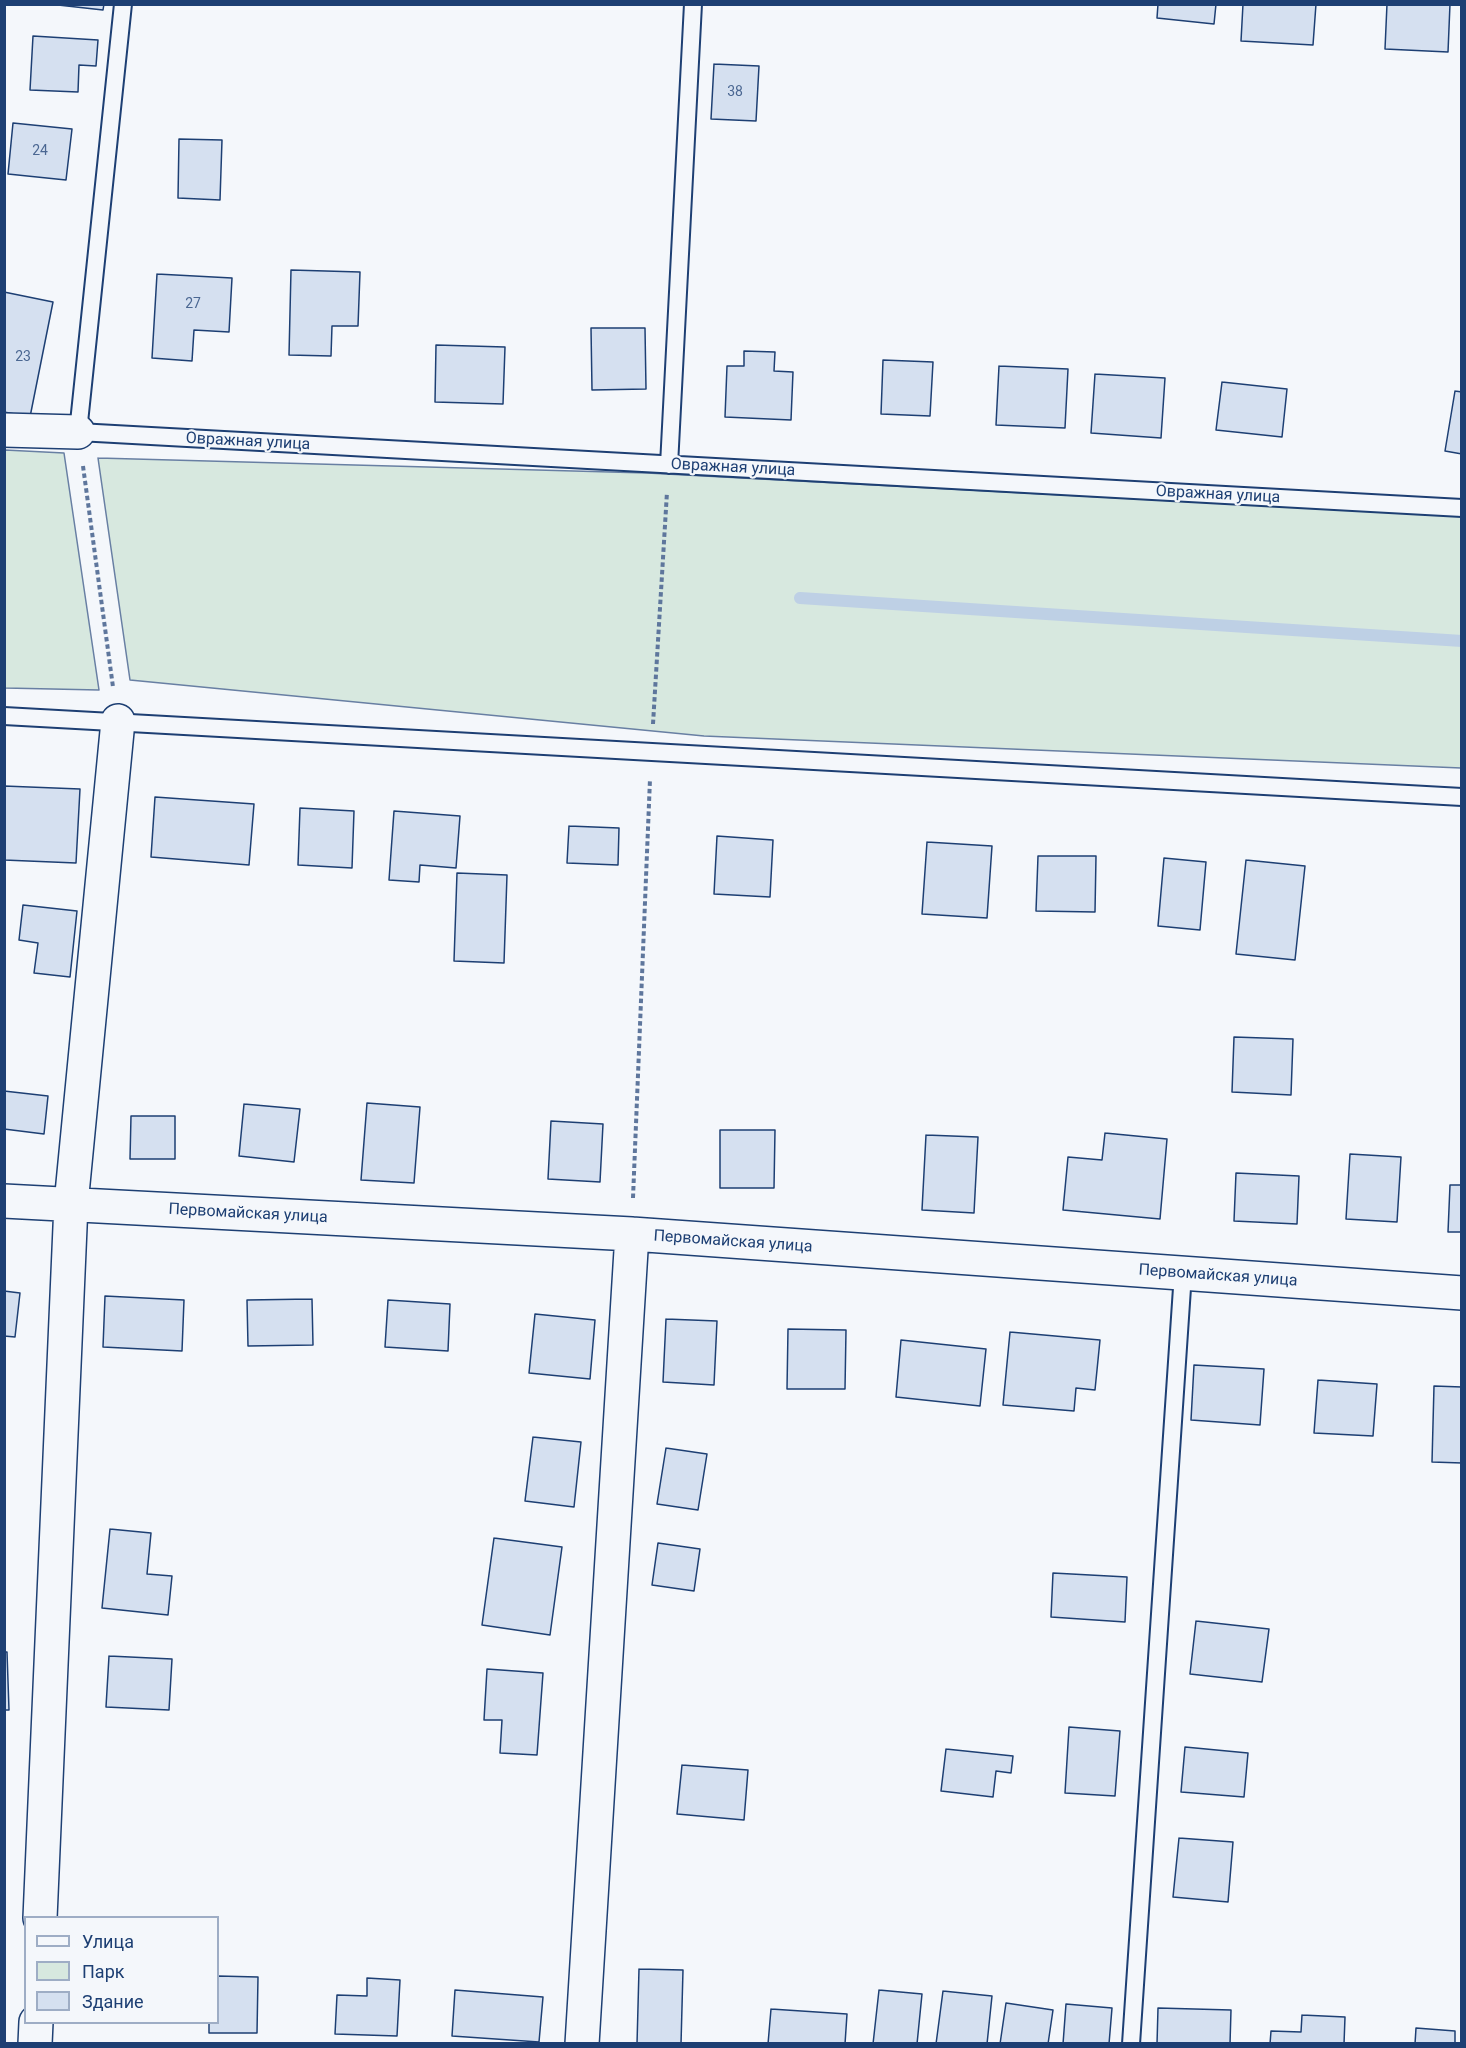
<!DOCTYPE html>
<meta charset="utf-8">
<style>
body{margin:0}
#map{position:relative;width:1466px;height:2048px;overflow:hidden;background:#f4f7fb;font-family:Roboto,sans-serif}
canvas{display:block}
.frame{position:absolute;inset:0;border:6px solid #1d3f73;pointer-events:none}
.legend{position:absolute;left:24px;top:1916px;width:195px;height:108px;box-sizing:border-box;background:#f4f7fb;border:2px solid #9eadc5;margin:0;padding:8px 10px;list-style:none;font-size:18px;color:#1d3f73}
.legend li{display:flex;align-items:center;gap:12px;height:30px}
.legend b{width:30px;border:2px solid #9eadc5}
</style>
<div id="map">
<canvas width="1466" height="2048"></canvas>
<div class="frame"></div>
<ul class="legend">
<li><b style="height:8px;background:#f4f7fb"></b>Улица</li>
<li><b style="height:16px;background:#d7e8df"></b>Парк</li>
<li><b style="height:16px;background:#d5e0f0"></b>Здание</li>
</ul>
</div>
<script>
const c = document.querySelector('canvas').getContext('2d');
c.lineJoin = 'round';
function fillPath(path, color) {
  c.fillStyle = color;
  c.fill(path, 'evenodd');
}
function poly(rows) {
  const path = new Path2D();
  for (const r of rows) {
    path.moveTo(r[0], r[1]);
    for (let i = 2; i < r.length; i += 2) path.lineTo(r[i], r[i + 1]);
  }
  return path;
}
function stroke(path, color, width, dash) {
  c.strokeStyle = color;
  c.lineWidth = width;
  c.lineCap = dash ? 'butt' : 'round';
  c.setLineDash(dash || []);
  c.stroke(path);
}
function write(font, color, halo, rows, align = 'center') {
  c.font = font + ' Roboto,sans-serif';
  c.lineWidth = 4.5;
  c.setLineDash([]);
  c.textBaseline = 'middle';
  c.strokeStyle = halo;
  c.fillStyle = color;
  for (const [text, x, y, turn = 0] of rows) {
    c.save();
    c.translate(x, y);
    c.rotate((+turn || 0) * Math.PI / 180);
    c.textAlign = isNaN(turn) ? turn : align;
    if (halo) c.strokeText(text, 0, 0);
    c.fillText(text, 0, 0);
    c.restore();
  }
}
const green = poly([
 [5,450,64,453,99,690,5,688,5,450],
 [98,458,647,473,1461,516,1461,768,704,736,130,680,98,458]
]);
fillPath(green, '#d7e8df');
stroke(green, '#687fa3', 1.5);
stroke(poly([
 [800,598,1462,641]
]), '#bed0e5', 12);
const building = poly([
 [49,4,104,4,103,10,49,4],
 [1158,4,1216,4,1214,24,1157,18,1158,4],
 [1243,4,1316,4,1313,45,1241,41,1243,4],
 [1387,4,1450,4,1448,52,1385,49,1387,4],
 [33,36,98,40,96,66,79,65,78,92,30,90,33,36],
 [714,64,759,66,756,121,711,119,714,64],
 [13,123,72,129,66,180,8,174,13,123],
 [179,139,222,140,220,200,178,198,179,139],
 [291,270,360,272,358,326,332,326,331,356,289,355,291,270],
 [157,274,232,278,229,332,194,330,192,361,152,358,157,274],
 [4,292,53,302,30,417,4,412,4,292],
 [591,328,645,328,646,389,592,390,591,328],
 [436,345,505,347,503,404,435,402,436,345],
 [744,351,775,352,774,371,793,372,791,420,725,417,727,366,744,366,744,351],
 [883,360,933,362,930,416,881,414,883,360],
 [999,366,1068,369,1065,428,996,425,999,366],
 [1095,374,1165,378,1161,438,1091,433,1095,374],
 [1222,382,1287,389,1282,437,1216,430,1222,382],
 [1455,391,1462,392,1462,454,1445,451,1455,391],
 [4,786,80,789,76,863,4,860,4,786],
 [155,797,254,804,249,865,151,857,155,797],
 [300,808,354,811,352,868,298,865,300,808],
 [394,811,460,816,456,868,420,865,419,882,389,880,394,811],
 [569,826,619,828,618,865,567,863,569,826],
 [717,836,773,840,770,897,714,894,717,836],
 [927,842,992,846,987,918,922,914,927,842],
 [1038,856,1096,856,1095,912,1036,911,1038,856],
 [1164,858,1206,862,1200,930,1158,926,1164,858],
 [1246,860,1305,866,1295,960,1236,954,1246,860],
 [457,873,507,875,504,963,454,961,457,873],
 [23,905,77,911,70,977,34,973,38,943,19,940,23,905],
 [1234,1037,1293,1039,1291,1095,1232,1092,1234,1037],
 [4,1091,48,1096,44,1134,4,1129,4,1091],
 [367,1103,420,1107,414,1183,361,1180,367,1103],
 [244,1104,300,1109,294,1162,239,1156,244,1104],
 [131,1116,175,1116,175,1159,130,1159,131,1116],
 [551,1121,603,1124,600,1182,548,1179,551,1121],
 [720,1130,775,1130,774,1188,720,1188,720,1130],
 [1105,1133,1167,1139,1160,1219,1063,1210,1068,1157,1102,1160,1105,1133],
 [926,1135,978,1137,974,1213,922,1210,926,1135],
 [1350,1154,1401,1157,1397,1222,1346,1219,1350,1154],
 [1236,1173,1299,1176,1297,1224,1234,1221,1236,1173],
 [1450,1185,1462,1185,1462,1232,1448,1232,1450,1185],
 [4,1291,20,1293,15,1337,4,1336,4,1291],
 [105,1296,184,1300,182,1351,103,1347,105,1296],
 [312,1299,313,1345,248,1346,247,1300,312,1299],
 [388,1300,450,1304,448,1351,385,1347,388,1300],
 [535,1314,595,1320,590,1379,529,1373,535,1314],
 [666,1319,717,1321,714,1385,663,1382,666,1319],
 [788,1329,846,1330,845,1389,787,1389,788,1329],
 [1010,1332,1100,1340,1095,1390,1076,1388,1074,1411,1003,1405,1010,1332],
 [901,1340,986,1349,980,1406,896,1397,901,1340],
 [1194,1365,1264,1369,1260,1425,1191,1420,1194,1365],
 [1318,1380,1377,1384,1373,1436,1314,1433,1318,1380],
 [1434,1386,1462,1387,1462,1463,1432,1462,1434,1386],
 [533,1437,581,1442,574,1507,525,1501,533,1437],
 [666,1448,707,1454,698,1510,657,1504,666,1448],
 [110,1529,151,1533,147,1574,172,1576,168,1615,102,1608,110,1529],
 [494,1538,562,1547,550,1635,482,1625,494,1538],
 [658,1543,700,1549,694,1591,652,1585,658,1543],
 [1053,1573,1127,1577,1125,1622,1051,1617,1053,1573],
 [1196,1621,1269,1629,1262,1682,1190,1674,1196,1621],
 [4,1652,7,1652,9,1710,4,1710,4,1652],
 [109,1656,172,1659,169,1710,106,1707,109,1656],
 [487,1669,543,1673,537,1755,500,1753,502,1720,484,1720,487,1669],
 [1069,1727,1120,1731,1115,1796,1065,1793,1069,1727],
 [1185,1747,1248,1753,1244,1797,1181,1792,1185,1747],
 [946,1749,1013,1756,1011,1773,996,1771,993,1797,941,1791,946,1749],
 [682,1765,748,1770,744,1820,677,1814,682,1765],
 [1179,1838,1233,1842,1228,1902,1173,1897,1179,1838],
 [639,1969,683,1970,681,2044,637,2044,639,1969],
 [218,1976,258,1977,257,2033,209,2033,209,2022,218,2022,218,1976],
 [367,1978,400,1980,397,2036,335,2034,337,1995,367,1996,367,1978],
 [455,1990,543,1997,539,2042,452,2036,455,1990],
 [879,1990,922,1994,917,2044,873,2044,879,1990],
 [943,1991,992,1996,987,2044,936,2044,943,1991],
 [1006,2003,1053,2010,1048,2044,1000,2044,1006,2003],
 [1066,2004,1112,2008,1109,2044,1063,2044,1066,2004],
 [1158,2008,1231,2010,1230,2044,1157,2044,1158,2008],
 [771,2009,847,2014,845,2044,768,2044,771,2009],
 [1302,2015,1345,2017,1344,2044,1270,2044,1271,2031,1301,2032,1302,2015],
 [1416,2028,1455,2031,1455,2044,1415,2044,1416,2028]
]);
fillPath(building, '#d5e0f0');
stroke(building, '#1d3f73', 1.5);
const lane = poly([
 [123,4,78,432,1462,508],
 [669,465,693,4],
 [4,716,1462,797],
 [1131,2044,1183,1273]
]);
const street = poly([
 [4,430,78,432],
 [4,1201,632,1234,1462,1293],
 [40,1918,71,1204,118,721],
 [35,2044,36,2022],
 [582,2044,632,1234]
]);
stroke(lane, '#1d3f73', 20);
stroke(street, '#1d3f73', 36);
stroke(poly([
 [83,466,113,687],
 [653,724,667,492],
 [633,1198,650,779]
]), '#5e769c', 4, [4.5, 3]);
stroke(lane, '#f4f7fb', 16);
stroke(street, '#f4f7fb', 33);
write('14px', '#4b6792', null, [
 ["38",735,92],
 ["24",40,151],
 ["27",193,304],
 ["23",23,357]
]);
write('16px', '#1d3f73', '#f4f7fb', [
 ["Овражная улица",248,442,3],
 ["Овражная улица",733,468,3],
 ["Овражная улица",1218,495,3],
 ["Первомайская улица",248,1214,3],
 ["Первомайская улица",733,1242,4],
 ["Первомайская улица",1218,1276,4]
]);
</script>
